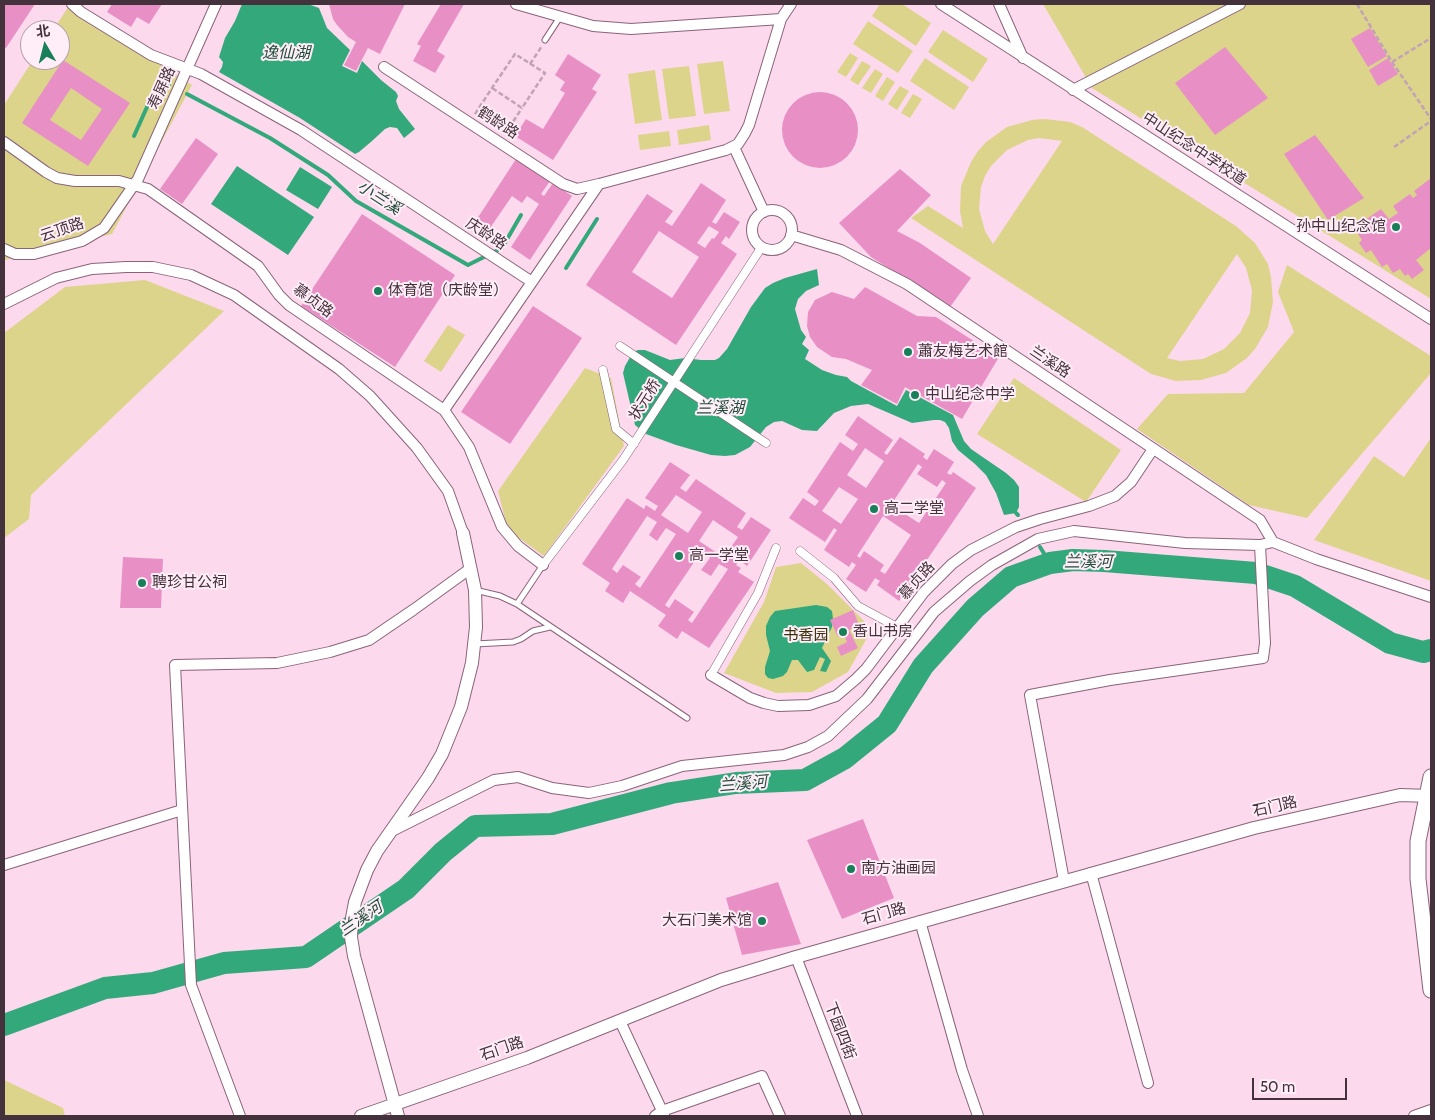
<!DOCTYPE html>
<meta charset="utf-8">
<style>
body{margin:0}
#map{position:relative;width:1435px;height:1120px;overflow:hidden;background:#fdd9ee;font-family:Cabin,"Noto Sans SC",sans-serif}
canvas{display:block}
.frame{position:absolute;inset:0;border:5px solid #43313b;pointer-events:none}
.north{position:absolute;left:20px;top:20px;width:50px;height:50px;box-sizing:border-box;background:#ffedf7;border:1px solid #b4a2ac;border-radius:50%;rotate:352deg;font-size:14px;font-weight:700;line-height:20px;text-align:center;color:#43313b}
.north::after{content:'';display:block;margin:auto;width:18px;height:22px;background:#177f5a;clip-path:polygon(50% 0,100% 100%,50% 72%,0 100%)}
.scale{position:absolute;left:1252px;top:1078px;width:95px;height:22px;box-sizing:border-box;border:2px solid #43313b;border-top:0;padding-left:6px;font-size:15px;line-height:18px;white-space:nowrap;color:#43313b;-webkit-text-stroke:4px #ffedf7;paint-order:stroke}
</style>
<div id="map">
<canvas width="1435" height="1120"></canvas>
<div class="frame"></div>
<div class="north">北</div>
<div class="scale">50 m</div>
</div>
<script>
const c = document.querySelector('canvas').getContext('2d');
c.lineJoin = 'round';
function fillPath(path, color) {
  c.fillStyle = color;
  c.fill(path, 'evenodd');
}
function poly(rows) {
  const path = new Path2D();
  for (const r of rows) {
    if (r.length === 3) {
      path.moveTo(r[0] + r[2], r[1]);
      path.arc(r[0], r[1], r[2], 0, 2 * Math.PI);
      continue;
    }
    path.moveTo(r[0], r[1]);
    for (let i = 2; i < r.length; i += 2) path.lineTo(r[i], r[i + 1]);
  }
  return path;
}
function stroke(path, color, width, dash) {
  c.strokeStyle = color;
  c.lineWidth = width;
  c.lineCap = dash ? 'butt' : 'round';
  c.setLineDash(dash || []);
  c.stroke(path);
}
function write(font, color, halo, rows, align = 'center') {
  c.font = font + ' Cabin,"Noto Sans SC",sans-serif';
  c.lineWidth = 4;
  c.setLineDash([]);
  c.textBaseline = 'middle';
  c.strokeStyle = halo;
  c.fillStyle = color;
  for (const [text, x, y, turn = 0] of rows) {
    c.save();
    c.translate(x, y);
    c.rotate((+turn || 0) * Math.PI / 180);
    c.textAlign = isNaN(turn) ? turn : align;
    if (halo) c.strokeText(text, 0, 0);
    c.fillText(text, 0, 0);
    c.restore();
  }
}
fillPath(poly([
 [880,4,902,4,931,23,916,46,872,16],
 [1043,4,1431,4,1431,299,1092,88],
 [69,6,192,85,112,234,5,260,4,259,4,105,33,60,60,60,60,30,53,30],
 [868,21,913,51,898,73,853,44],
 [943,30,988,59,973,82,928,52],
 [850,53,858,58,846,77,837,72],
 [925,58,969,87,954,110,910,81],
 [723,61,730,111,704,114,697,64],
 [862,61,871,66,858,85,850,80],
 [689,66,696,116,669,119,662,69],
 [875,69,883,74,871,93,862,88],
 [655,70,662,120,635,124,628,74],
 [887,77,895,82,883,101,875,96],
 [900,86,909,91,897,110,888,104],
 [913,94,922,99,910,118,901,113],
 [1045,119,1070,122,1082,127,1236,226,1255,243,1268,264,1271,277,1273,302,1268,327,1255,349,1247,358,1226,373,1201,380,1176,381,1151,374,911,218,928,206,963,228,960,211,961,186,971,162,978,151,986,142,1007,127,1032,120],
 [1039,138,1062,141,993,244,985,231,979,209,981,187,985,176,991,166,1007,150,1028,140],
 [1237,254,1246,268,1252,290,1250,313,1240,333,1224,349,1203,359,1180,361,1167,358],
 [709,125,711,140,679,145,677,130],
 [669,131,671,146,640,150,638,135],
 [1287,265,1431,356,1431,373,1307,518,1249,505,1137,429,1168,394,1244,393,1294,332,1278,292],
 [145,280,224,311,31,495,29,519,4,538,4,333,65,287],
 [448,325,465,335,441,372,424,361],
 [585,368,611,378,624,446,544,556,508,530,498,491],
 [1014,378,1121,450,1086,502,977,434],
 [1431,438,1431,581,1314,540,1374,456,1404,477],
 [801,563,827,584,872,629,848,672,812,692,776,693,724,673,764,602,776,567],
 [4,1080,63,1108,65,1116,4,1116]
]), '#dcd48b');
fillPath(poly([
 [242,4,308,4,319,8,327,28,350,50,342,66,357,73,362,61,381,80,396,92,398,96,396,101,399,109,415,129,404,138,397,128,390,127,385,129,372,141,359,152,355,154,300,118,219,72,222,67,223,62,219,57,225,38,235,21],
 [237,166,314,217,288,255,211,204],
 [300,167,332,187,318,209,286,190],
 [817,269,819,285,806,291,798,299,795,309,801,330,806,337,802,344,809,350,805,359,822,370,836,375,847,377,851,381,897,406,906,390,953,415,964,441,971,449,1006,473,1014,480,1019,487,1019,507,1016,513,1004,515,996,493,986,475,975,464,958,450,952,441,949,428,945,422,940,420,934,420,912,423,868,404,851,406,834,413,817,431,802,430,782,421,774,422,766,427,750,447,735,455,725,456,711,455,676,445,646,434,635,425,623,373,625,366,633,352,638,350,645,350,670,360,685,358,701,360,715,360,719,358,727,349,751,307,765,288,773,283,785,278],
 [816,605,827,607,832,611,833,619,832,627,822,648,831,661,826,672,820,671,825,659,820,657,814,670,807,672,798,660,792,660,787,672,783,676,773,679,768,678,765,674,765,667,770,651,766,635,766,626,770,617,775,611]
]), '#33a87b');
stroke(poly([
 [187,94,270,138,328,175,356,201,468,265,502,248,521,215],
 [134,136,156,87,169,85],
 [566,268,597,219],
 [1016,513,1018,515],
 [1040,547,1050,563]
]), '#33a87b', 4);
stroke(poly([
 [4,1025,105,988,153,983,224,963,306,957,406,889,443,852,475,826,552,824,671,793,736,783,805,780,845,758,887,724,923,666,975,608,1011,577,1050,563,1073,560,1104,561,1256,573,1295,586,1390,643,1423,652,1431,650]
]), '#33a87b', 22);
fillPath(poly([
 [5,4,35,4,6,48,4,47,4,6],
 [112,4,162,4,149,24,137,17,131,27,107,12],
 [329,4,405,4,380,54,368,48,356,71,344,65,356,42,348,37,337,25,333,19],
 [441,4,464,4,437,51,445,56,435,73,413,61,421,46,417,44],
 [1370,28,1387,56,1368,67,1351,39],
 [1225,47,1268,98,1215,135,1175,83],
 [568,54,601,75,592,89,597,92,553,160,515,136,526,119,543,129,565,93,560,90,565,82,555,75],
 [1388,58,1398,74,1378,86,1369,70],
 [63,60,130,103,88,166,22,123],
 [71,88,102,109,81,140,50,120],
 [820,130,38],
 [1315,135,1364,198,1328,220,1284,154],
 [196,138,218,154,182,204,160,189],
 [516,159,550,181,541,194,544,196,553,183,572,196,530,260,511,247,539,204,527,196,522,203,512,196,488,231,475,222],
 [900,169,931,195,897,231,920,243,971,278,950,307,871,257,839,223],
 [1431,178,1431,248,1416,260,1424,270,1412,279,1408,274,1405,276,1400,269,1393,273,1387,264,1382,267,1371,250,1366,253,1359,243,1362,240,1358,234,1360,232,1357,229,1364,224,1362,222,1381,209,1389,219,1398,213,1393,206,1410,194,1413,198,1417,195,1414,191],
 [701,183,726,200,712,222,716,224,724,212,740,222,729,239,726,236,721,243,737,254,676,345,586,285,647,194,673,211,665,222,672,226],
 [709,226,719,232,714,239,712,238,705,248,697,243],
 [659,231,699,257,672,298,632,272],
 [362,214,455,275,395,367,301,306],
 [865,287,917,316,936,317,999,357,962,419,905,387,897,404,861,385,872,370,846,359,832,357,817,347,810,337,807,326,808,312,815,300,832,292,854,299],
 [533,306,582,338,510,444,461,412],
 [858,416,893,440,884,453,887,455,900,437,925,454,923,457,927,460,934,449,954,462,947,473,951,475,953,472,976,488,899,601,877,585,880,581,875,578,866,592,846,579,856,565,852,562,849,567,824,550,837,530,834,528,825,542,789,518,803,498,815,506,819,501,807,492,840,442,853,451,858,444,845,435],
 [865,448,884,461,866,488,847,475],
 [918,464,922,467,917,474,937,487,942,480,946,483,919,523,891,505],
 [839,487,858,499,841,524,822,511],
 [883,516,911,535,885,574,880,571,884,565,864,551,860,558,857,556],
 [670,462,690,475,680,488,686,492,696,479,746,513,737,527,742,530,751,517,771,530,747,566,739,560,736,565,741,568,738,572,754,582,709,648,682,631,677,639,658,626,666,615,630,591,623,603,605,591,610,583,582,564,627,498,644,509,646,505,655,511,658,506,645,498],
 [676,495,702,512,688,533,661,515],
 [647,516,657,522,649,535,657,541,666,528,676,534,640,588,635,584,641,577,623,565,617,573,612,569],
 [713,520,738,537,727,553,731,555,728,560,699,541],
 [701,552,710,558,701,570,711,576,719,564,728,569,692,623,688,620,694,612,675,599,669,608,665,605],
 [123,557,163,559,161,608,120,608],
 [853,610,859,625,849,630,858,648,841,656,837,647,847,642,844,635,838,637,830,620],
 [863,819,894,898,842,919,807,840],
 [778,882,801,944,742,955,726,898]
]), '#e890c6');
const service = poly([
 [545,40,560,17],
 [475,590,500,596,517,604,687,718],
 [517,604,543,565],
 [475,644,513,642,521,639,533,631,550,627]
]);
const pedestrian = poly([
 [620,346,766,443],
 [603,370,616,429,634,444],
 [800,551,834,578,858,606,897,627],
 [543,565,623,460,761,248],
 [711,675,758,593,776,548]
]);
const minor = poly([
 [72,4,81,12,151,55,201,74,301,130,532,282,599,184,726,150,738,144,745,133,749,125,781,19],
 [516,4,593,26,631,29,781,19,791,4],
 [941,4,1431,319],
 [999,4,1023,58],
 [384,67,563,184,577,189,599,184],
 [1073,90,1240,4],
 [4,142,46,172,57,178,75,181,119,181,148,189,258,266,279,295,289,305,444,410,469,447,502,527,518,546,543,565],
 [734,147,764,212],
 [772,230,20],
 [791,235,841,250,907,284,1260,520,1273,542],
 [4,249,15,254,34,254,82,241,104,228,138,179,216,4],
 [4,304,56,278,92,269,126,267,153,267,191,275,234,295,339,369,370,396,417,448,448,491,463,533],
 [444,410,532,282],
 [711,675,750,698,764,703,778,706,809,705,836,696,856,679,866,669,924,592,952,564,971,550,1016,527,1040,519,1089,506,1115,496,1131,482,1153,449],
 [390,832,494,780,518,777,552,788,589,793,622,786,682,766,784,755,808,747,828,736,867,699,934,612,970,581,992,565,1038,539,1074,531,1185,543,1260,545,1273,542,1316,559,1431,597],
 [4,865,182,810],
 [1091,873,1148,1083],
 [1064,881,1030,695,1110,680,1263,658,1265,643,1260,545],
 [920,921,962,1070,978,1116],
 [796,957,857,1116],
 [620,1021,664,1115],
 [240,1116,191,985,175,665,277,663,330,652,369,640,413,610,471,568],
 [655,1116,662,1111,762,1076,780,1116],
 [1414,1116,1431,1110]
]);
const tertiary = poly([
 [361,1116,527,1058,721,980,796,957,1254,828,1400,795,1431,796],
 [398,1116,354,956,351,937,352,918,355,902,367,870,377,851,428,778,442,754,461,707,472,663,476,627,475,590,463,533]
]);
const secondary = poly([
 [1431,777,1418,841,1418,879,1431,990]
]);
stroke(service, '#89637a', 7);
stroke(pedestrian, '#89637a', 9);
stroke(minor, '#89637a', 12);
stroke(tertiary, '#89637a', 14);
stroke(secondary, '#89637a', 17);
stroke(poly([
 [1357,4,1392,62,1431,119],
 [1392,62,1431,38],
 [530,64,542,46],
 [475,114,492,88,515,54,545,73,522,108,492,88],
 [505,134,522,108],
 [1394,147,1431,121]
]), '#c2a3b5', 2.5, [5, 2.5]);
stroke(service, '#fff', 5);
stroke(pedestrian, '#fff', 8);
stroke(minor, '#fff', 10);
stroke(tertiary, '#fff', 12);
stroke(secondary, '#fff', 15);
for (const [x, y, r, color] of [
 [1396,227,5,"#177f5a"],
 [378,291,5,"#177f5a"],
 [908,352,5,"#177f5a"],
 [915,395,5,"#177f5a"],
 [874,509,5,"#177f5a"],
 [679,556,5,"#177f5a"],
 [142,583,5,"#177f5a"],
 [843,632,5,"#177f5a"],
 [851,869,5,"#177f5a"],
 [762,921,5,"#177f5a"]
]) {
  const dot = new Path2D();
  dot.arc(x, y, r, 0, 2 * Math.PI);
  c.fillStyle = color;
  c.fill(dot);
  stroke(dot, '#ffedf7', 2);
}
write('15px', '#43313b', '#ffedf7', [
 ["寿屏路",162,88,-66],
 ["鹤龄路",498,123,33],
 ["中山纪念中学校道",1194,149,33],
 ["云顶路",62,230,-18],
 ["庆龄路",486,234,33],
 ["慕贞路",313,301,36],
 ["兰溪路",1050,362,34],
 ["状元桥",645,400,-58],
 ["慕贞路",917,581,-48],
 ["石门路",1275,807,-13],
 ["石门路",884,914,-16],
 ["下园四街",840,1031,69],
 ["石门路",502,1049,-19]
]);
write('15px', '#43313b', '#ffedf7', [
 ["孙中山纪念馆",1386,227,"right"],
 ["体育馆（庆龄堂）",388,291],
 ["蕭友梅艺术館",918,352],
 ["中山纪念中学",925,395],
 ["高二学堂",884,509],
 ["高一学堂",689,556],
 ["聘珍甘公祠",152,583],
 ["香山书房",853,632],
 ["南方油画园",861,869],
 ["大石门美术馆",752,921,"right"]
], 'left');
write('15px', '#363104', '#ffedf7', [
 ["书香园",806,636]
]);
write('italic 16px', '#1f4d39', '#ffedf7', [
 ["逸仙湖",286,53],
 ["小兰溪",379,198,33],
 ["兰溪湖",720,408],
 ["兰溪河",1088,562],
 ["兰溪河",743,784,-5],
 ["兰溪河",361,919,-34]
]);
</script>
